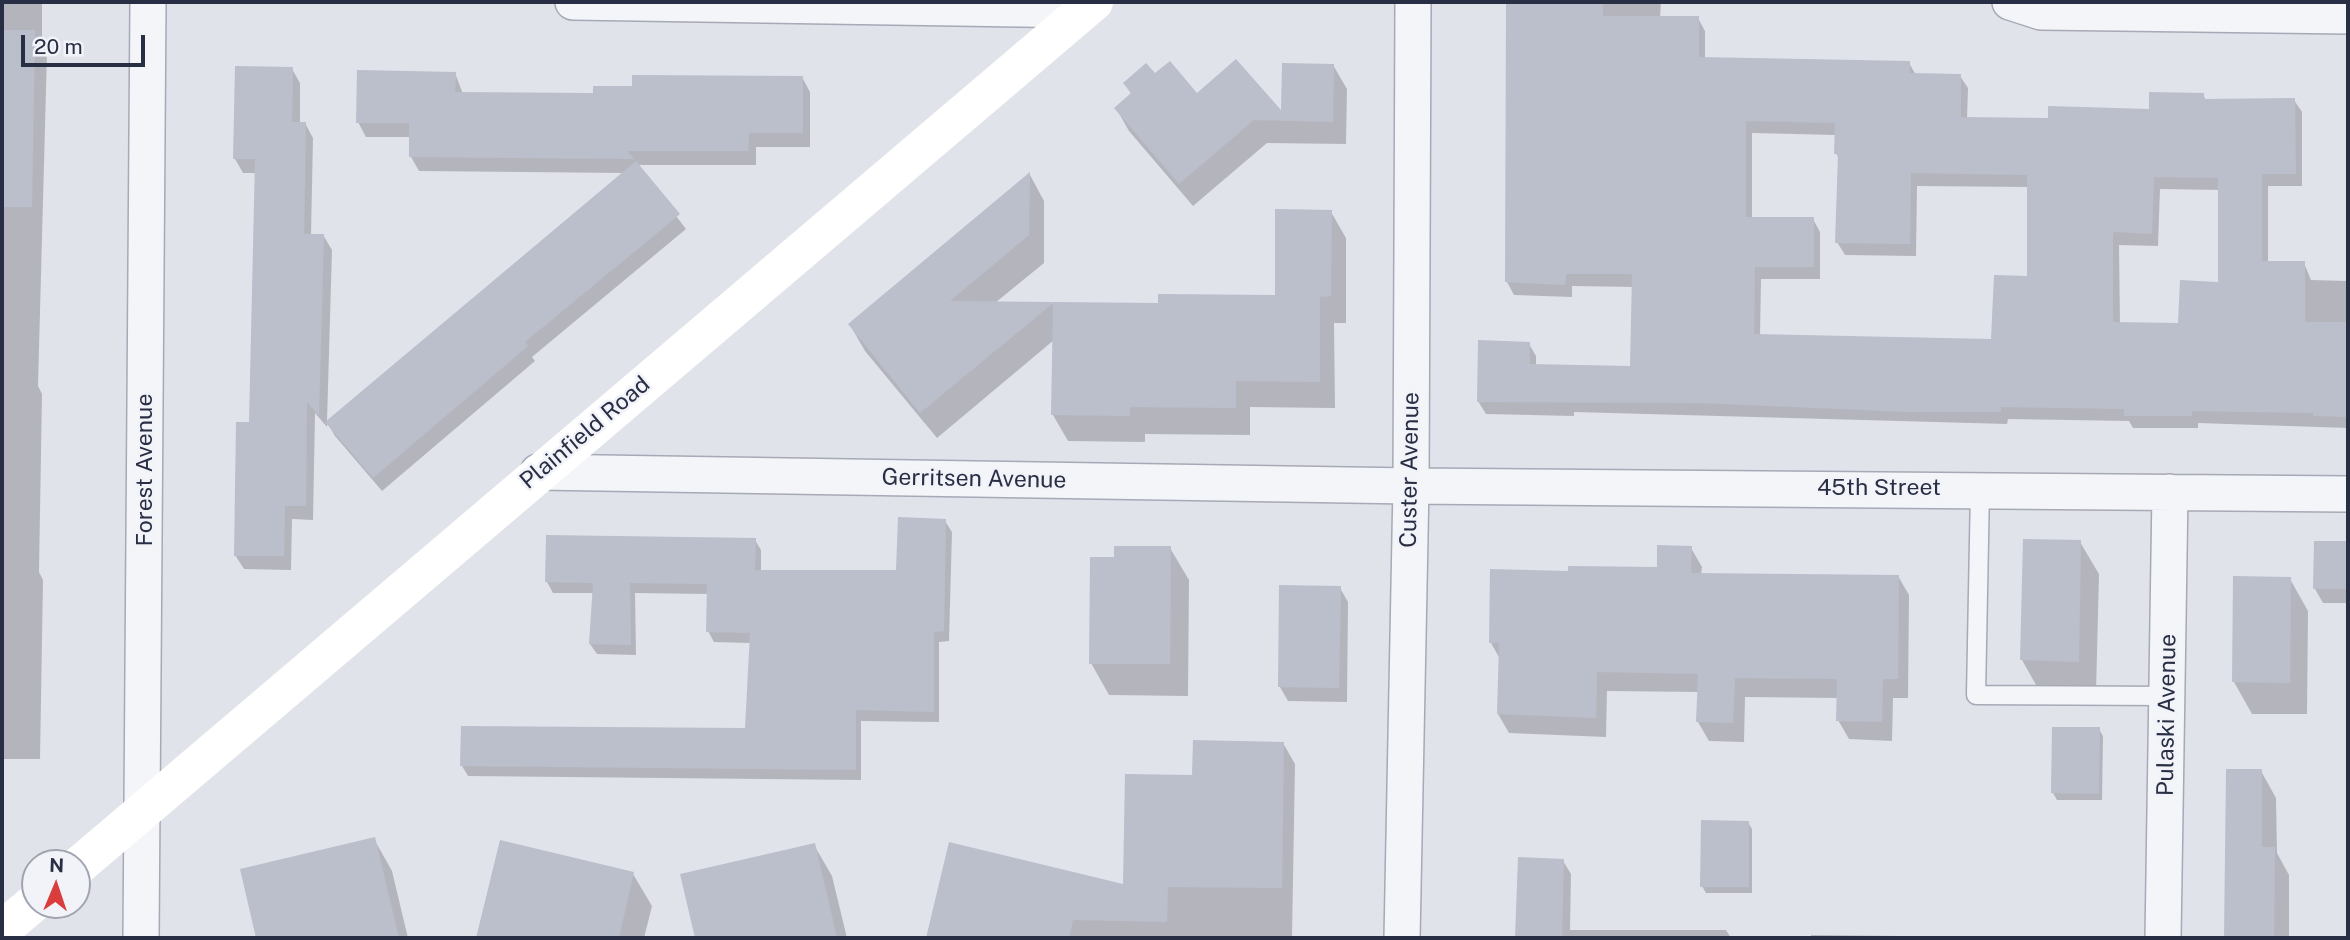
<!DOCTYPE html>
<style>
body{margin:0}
#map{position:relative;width:2350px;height:940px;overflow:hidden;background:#e1e3eb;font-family:"Public Sans",sans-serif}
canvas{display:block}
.frame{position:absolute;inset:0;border:4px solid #282e44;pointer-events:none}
.north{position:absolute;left:21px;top:849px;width:70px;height:70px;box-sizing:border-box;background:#f1f3f8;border:2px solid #a1a4b0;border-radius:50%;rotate:2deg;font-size:19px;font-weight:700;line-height:28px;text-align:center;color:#282e44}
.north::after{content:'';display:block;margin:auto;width:24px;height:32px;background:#d93e3d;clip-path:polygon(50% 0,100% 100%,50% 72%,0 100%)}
.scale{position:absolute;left:21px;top:35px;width:124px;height:32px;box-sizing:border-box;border:4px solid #282e44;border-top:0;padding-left:9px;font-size:21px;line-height:24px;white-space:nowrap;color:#282e44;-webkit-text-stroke:5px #f1f3f8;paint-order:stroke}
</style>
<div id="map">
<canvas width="2350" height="940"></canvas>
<div class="frame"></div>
<div class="north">N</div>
<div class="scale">20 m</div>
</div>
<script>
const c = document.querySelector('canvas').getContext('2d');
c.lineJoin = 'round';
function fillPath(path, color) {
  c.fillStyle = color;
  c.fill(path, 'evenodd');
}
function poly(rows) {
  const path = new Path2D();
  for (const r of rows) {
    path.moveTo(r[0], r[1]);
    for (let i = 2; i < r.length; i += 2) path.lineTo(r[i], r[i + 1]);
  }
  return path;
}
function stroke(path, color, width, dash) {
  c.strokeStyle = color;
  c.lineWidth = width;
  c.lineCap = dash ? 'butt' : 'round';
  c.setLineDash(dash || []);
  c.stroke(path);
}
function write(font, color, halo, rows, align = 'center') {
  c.font = font + ' "Public Sans",sans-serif';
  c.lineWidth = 5;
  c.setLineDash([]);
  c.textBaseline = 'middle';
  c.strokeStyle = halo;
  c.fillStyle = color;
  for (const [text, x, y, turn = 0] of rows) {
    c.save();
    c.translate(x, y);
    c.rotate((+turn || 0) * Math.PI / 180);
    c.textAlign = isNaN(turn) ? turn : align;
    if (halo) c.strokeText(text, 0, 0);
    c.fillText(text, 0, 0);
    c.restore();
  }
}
fillPath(poly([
 [2,2,42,2,42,44,47,53,38,386,42,394,39,572,43,580,40,759,2,759],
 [1507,2,1661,2,1660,18,1698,18,1705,31,1705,59,1909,63,1916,75,1960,76,1968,88,1967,119,2049,120,2151,111,2203,94,2206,101,2294,100,2302,112,2302,186,2268,186,2268,263,2304,263,2311,280,2348,281,2348,428,2198,423,2198,428,2133,428,2129,421,2008,419,2007,424,1574,412,1574,416,1486,414,1478,401,1529,344,1536,356,1536,366,1632,368,1634,287,1572,286,1572,297,1514,295,1507,282],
 [1752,133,1836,135,1836,153,1839,159,1837,242,1845,255,1916,256,1917,186,2029,187,2029,278,1993,341,1760,336,1761,279,1820,279,1820,232,1813,219,1752,219],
 [2160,189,2220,190,2220,284,2180,325,2120,324,2119,245,2158,246],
 [1333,65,1347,89,1346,144,1267,143,1193,206,1129,131,1116,108,1132,95,1125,84,1197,95,1283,115],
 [292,69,300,83,300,124,305,123,313,138,311,235,323,235,332,250,327,422,625,173,419,171,411,157,411,137,366,137,358,122,455,73,463,94,594,95,634,88,802,77,810,92,810,147,756,147,756,165,637,165,686,229,532,357,535,361,382,491,335,436,327,422,327,427,315,413,313,520,292,519,291,570,244,569,235,555,250,424,257,173,243,173,235,159],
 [1030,175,1044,201,1044,263,995,303,1159,305,1277,297,1331,212,1346,238,1346,323,1334,323,1335,408,1250,407,1250,435,1145,434,1145,442,1068,441,1053,415,1054,340,937,438,865,351,850,325],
 [945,521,952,532,949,641,939,642,939,722,861,721,861,780,468,776,462,766,747,730,751,643,714,642,708,631,709,594,635,593,636,655,597,654,590,644,594,593,553,593,547,582,755,540,761,550,761,571,898,572],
 [2080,542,2099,574,2096,693,2040,692,2022,660],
 [2316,542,2348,543,2348,603,2323,603,2315,589],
 [1170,548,1189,580,1188,696,1109,695,1091,663,1116,559],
 [1691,548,1702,567,1701,575,1898,576,1909,595,1908,698,1893,698,1892,741,1849,739,1838,720,1838,698,1745,697,1744,742,1709,741,1698,722,1699,692,1607,691,1606,737,1509,733,1498,714,1500,659,1491,643,1570,573,1658,569],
 [2290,579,2308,611,2307,714,2252,714,2234,682],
 [1281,587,1340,588,1348,602,1347,702,1288,701,1280,687],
 [2099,729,2103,736,2102,800,2057,800,2053,793],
 [1283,743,1295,764,1292,938,928,938,950,845,1124,886,1194,777],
 [2228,771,2261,771,2276,798,2277,853,2289,875,2289,938,2226,938],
 [1748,822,1752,829,1752,893,1706,893,1702,886],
 [374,839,392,871,408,938,258,938,242,870],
 [501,842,633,874,652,906,644,938,478,938],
 [814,845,832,876,847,938,697,938,682,876],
 [1520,859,1563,861,1571,874,1570,930,1726,930,1731,938,1517,938],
 [1811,935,1902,936,1903,938,1811,938]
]), '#0003');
fillPath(poly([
 [1506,2,1603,2,1603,16,1699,16,1699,57,1910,61,1910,73,1961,74,1961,117,2048,118,2048,106,2149,109,2149,92,2204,93,2204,99,2295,98,2296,174,2262,174,2262,261,2305,261,2305,322,2348,322,2348,417,2313,416,2313,413,2192,411,2192,416,2124,416,2124,409,2001,407,2001,412,1909,412,1699,403,1477,402,1478,340,1530,342,1530,364,1630,366,1632,274,1566,274,1565,285,1505,282],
 [1746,121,1835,123,1834,154,1838,154,1835,243,1910,244,1911,173,2027,175,2027,276,1994,275,1991,339,1754,334,1755,267,1814,267,1814,217,1746,217],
 [2154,177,2218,178,2218,282,2180,280,2178,323,2113,322,2113,232,2152,234],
 [2,30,35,30,32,207,2,207],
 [1236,59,1281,110,1282,63,1334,64,1333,122,1254,120,1179,184,1114,108,1131,93,1123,83,1146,63,1155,73,1170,61,1197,93],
 [235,66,293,67,292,122,306,122,304,234,324,234,319,416,307,402,306,506,285,506,284,556,234,556,236,422,249,422,255,159,233,159],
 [357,70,456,72,455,92,593,93,593,86,632,86,632,75,803,76,803,133,749,133,748,151,627,151,634,159,409,157,409,123,356,123],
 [636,161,680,214,525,342,528,346,373,478,325,422],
 [1030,172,1029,235,950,301,1158,303,1158,294,1275,295,1275,209,1332,210,1331,296,1320,297,1320,382,1236,381,1236,408,1130,407,1130,416,1051,415,1053,303,920,413,848,324],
 [898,517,946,519,944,631,934,632,934,712,856,710,856,770,460,766,461,726,745,728,750,633,706,632,707,584,630,583,631,645,589,644,593,583,545,582,546,535,756,538,755,570,896,570],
 [2023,539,2081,540,2079,662,2020,660],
 [2314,541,2348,541,2348,589,2313,589],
 [1657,545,1692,546,1691,573,1899,575,1898,679,1883,679,1882,722,1836,721,1837,679,1735,678,1733,723,1696,722,1698,674,1597,672,1596,718,1497,714,1499,643,1489,643,1490,569,1568,571,1568,566,1657,567],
 [1114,546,1171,546,1170,664,1089,664,1090,557,1114,557],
 [2233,576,2291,577,2290,683,2232,682],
 [1279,585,1341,586,1339,688,1278,687],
 [2052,727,2100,727,2099,794,2051,793],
 [1193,740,1284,742,1282,888,1168,887,1167,922,1073,920,1069,938,926,938,949,842,1123,884,1125,774,1192,775],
 [2226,769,2262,769,2262,847,2275,847,2274,938,2224,938],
 [1701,820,1749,821,1749,887,1700,887],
 [375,837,399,938,256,938,240,869],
 [500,840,634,872,619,938,476,938],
 [815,843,837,938,695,938,680,874],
 [1518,857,1564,859,1562,938,1515,938]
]), '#bbbecb');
const lane = poly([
 [1980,489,1976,695,2167,696]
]);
const street = poly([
 [573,2,1084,10],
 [2010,2,2041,12,2348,16],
 [538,472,1411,486,2348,494],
 [141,938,148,2],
 [1402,938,1411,486,1413,2],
 [2163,938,2170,492]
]);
stroke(lane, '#a6a9b6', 21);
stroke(street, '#a6a9b6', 38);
stroke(lane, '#f4f5f9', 18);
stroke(street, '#f4f5f9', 35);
stroke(poly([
 [77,867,1094,2],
 [2,930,35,902]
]), '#fff', 38);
write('23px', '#282e44', '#f1f3f8', [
 ["Plainfield Road",585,433,-40],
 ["Forest Avenue",145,470,-90],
 ["Custer Avenue",1410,470,-89],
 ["Gerritsen Avenue",974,479,1],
 ["45th Street",1879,488],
 ["Pulaski Avenue",2167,715,-89]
]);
</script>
